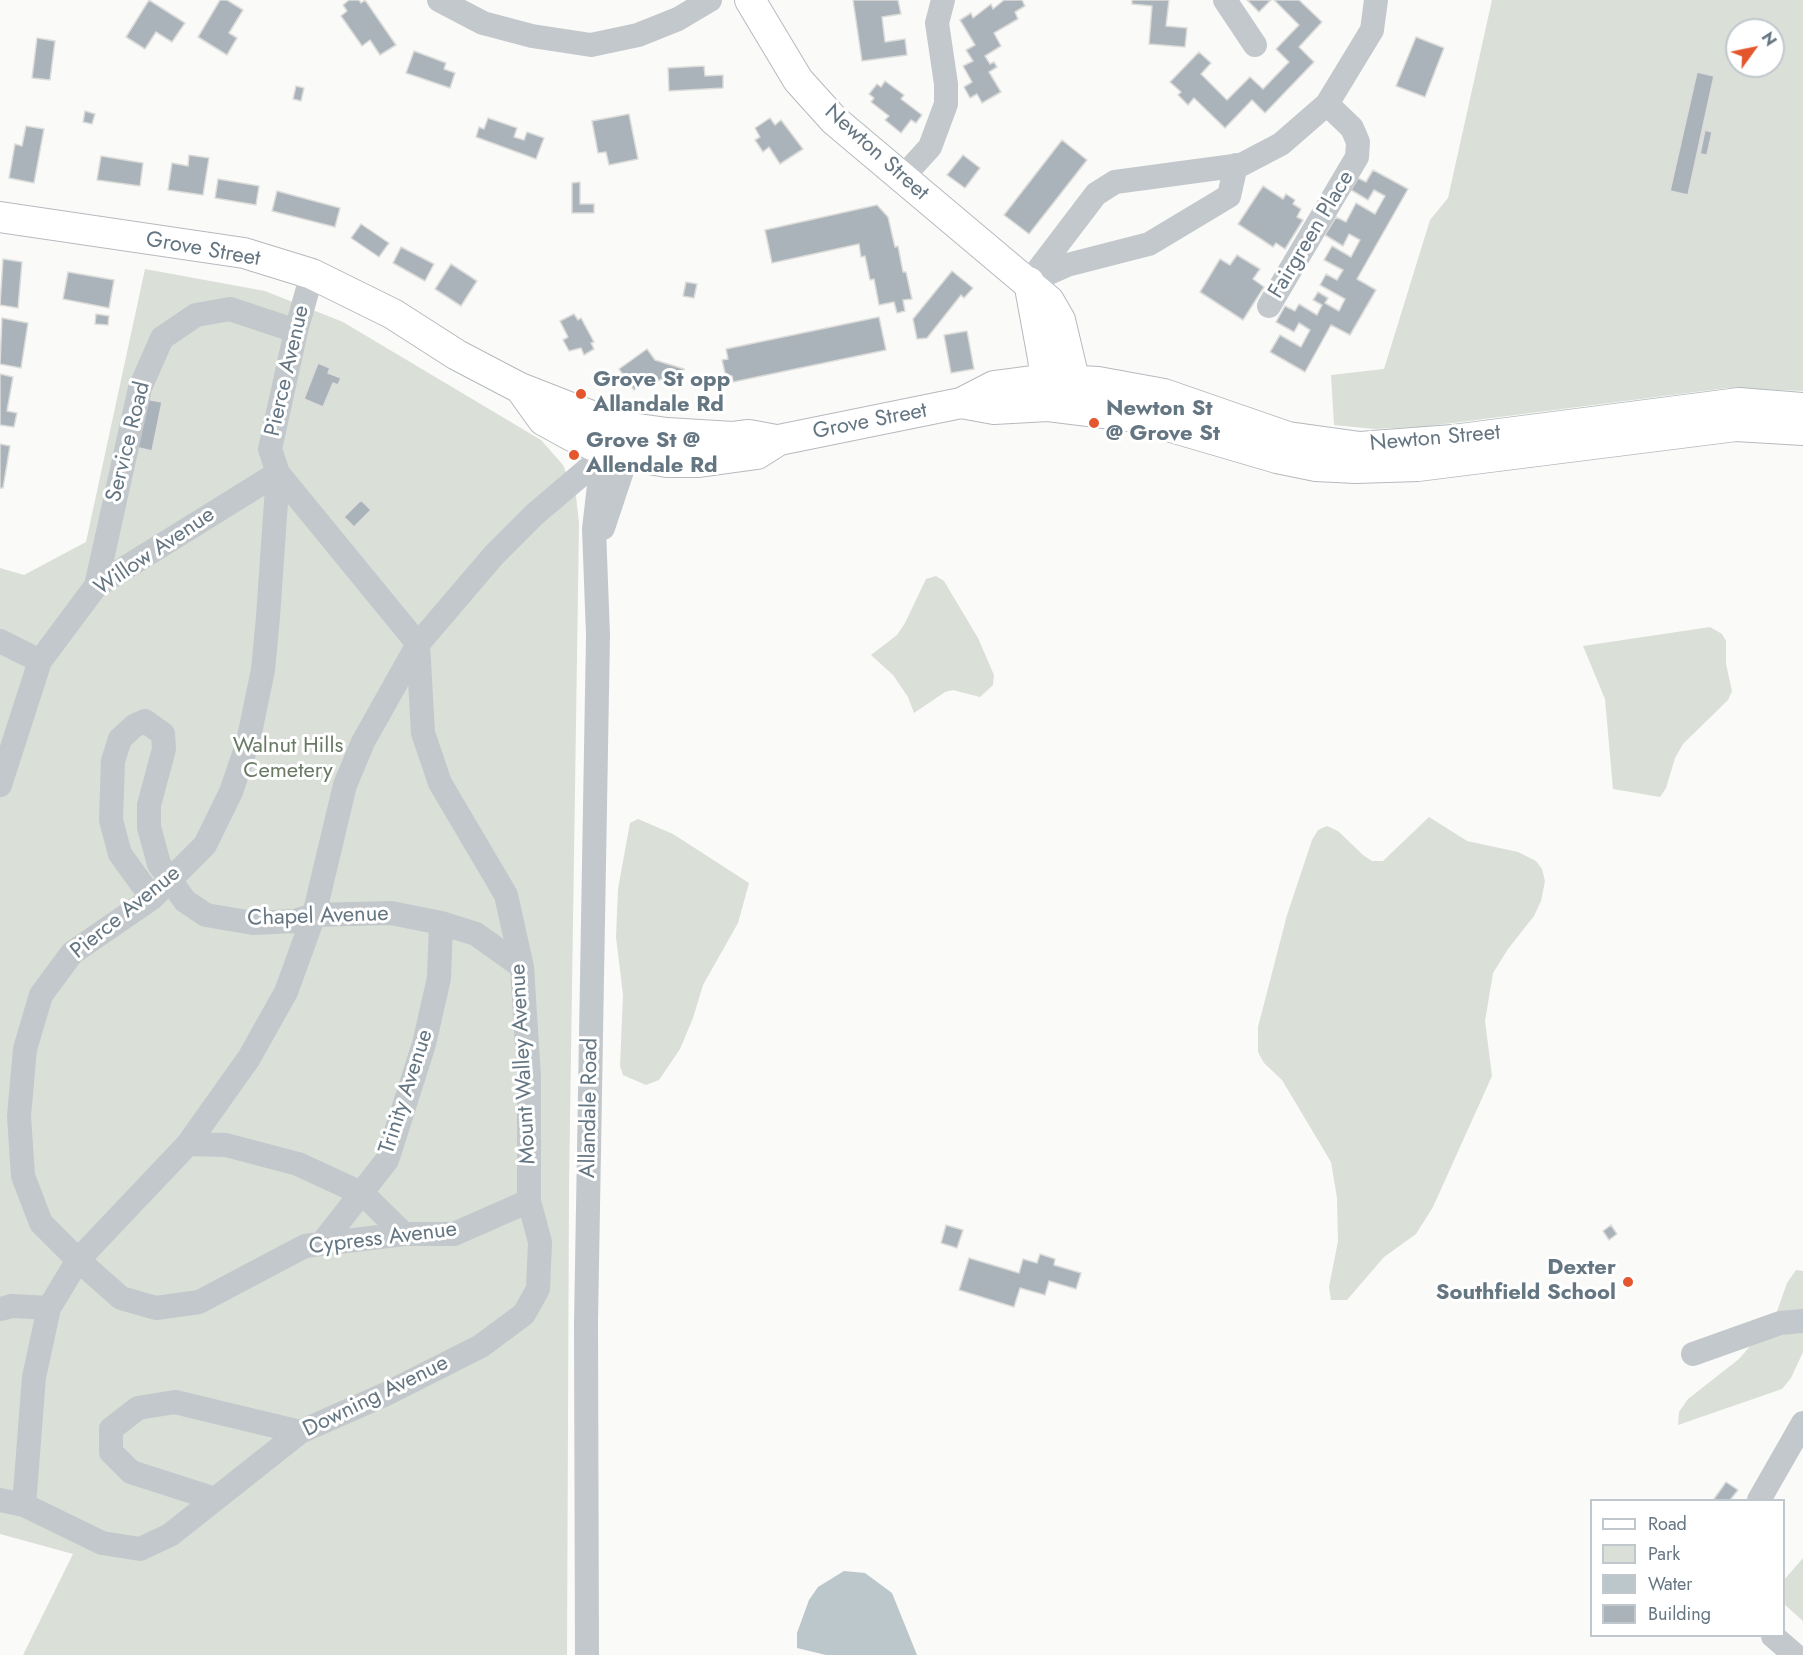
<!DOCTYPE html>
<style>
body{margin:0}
#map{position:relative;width:1803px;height:1655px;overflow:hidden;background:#fafaf8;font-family:Jost,sans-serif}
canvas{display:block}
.legend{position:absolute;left:1590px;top:1499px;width:195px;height:138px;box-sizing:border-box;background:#fff;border:2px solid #c1c8cd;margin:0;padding:8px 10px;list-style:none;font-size:18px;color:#657683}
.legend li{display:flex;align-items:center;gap:12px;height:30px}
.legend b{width:30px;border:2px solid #c1c8cd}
.north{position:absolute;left:1725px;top:18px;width:60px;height:60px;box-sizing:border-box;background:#fff;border:2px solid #c1c8cd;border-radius:50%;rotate:57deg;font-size:16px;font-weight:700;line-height:24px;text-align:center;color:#657683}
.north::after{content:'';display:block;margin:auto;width:21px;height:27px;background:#e4572e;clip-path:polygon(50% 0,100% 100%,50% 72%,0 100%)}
</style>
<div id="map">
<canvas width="1803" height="1655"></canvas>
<ul class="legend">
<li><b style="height:8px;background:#fff"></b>Road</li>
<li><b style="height:16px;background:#dadfd7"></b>Park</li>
<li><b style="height:16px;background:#bbc7cb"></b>Water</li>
<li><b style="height:16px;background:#aab3b9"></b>Building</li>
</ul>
<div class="north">N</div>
</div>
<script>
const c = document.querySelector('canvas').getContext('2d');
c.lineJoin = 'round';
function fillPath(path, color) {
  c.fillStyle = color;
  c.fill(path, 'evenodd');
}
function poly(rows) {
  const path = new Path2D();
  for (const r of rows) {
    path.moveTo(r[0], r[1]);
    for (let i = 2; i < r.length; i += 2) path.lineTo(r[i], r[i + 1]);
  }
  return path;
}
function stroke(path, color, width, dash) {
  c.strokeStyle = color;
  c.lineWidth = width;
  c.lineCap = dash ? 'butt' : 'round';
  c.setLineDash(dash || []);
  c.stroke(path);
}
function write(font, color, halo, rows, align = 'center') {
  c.font = font + ' Jost,sans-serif';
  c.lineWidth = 6;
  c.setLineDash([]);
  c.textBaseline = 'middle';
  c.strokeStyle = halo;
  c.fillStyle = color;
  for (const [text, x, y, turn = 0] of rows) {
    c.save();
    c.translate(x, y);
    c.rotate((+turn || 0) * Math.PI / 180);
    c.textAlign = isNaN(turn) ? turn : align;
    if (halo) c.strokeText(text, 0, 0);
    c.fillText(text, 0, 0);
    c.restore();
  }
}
fillPath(poly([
 [1492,0,1803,0,1803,391,1727,388,1421,427,1374,429,1334,425,1331,375,1384,369,1430,220,1448,198],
 [1737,30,1773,30,1773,66,1737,66],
 [145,269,265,291,343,322,541,440,563,465,576,496,579,523,569,1186,567,1655,23,1655,73,1554,0,1534,0,568,24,575,86,542],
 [936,576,944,581,978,638,994,675,993,685,980,697,953,690,945,692,914,713,908,697,893,675,871,655,897,635,905,623,926,579],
 [1710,627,1722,634,1726,641,1726,664,1732,691,1728,700,1683,744,1675,758,1666,788,1660,797,1613,789,1605,699,1583,646],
 [1429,817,1467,841,1518,852,1536,861,1542,869,1545,881,1541,901,1534,916,1508,949,1493,973,1485,1021,1492,1076,1433,1207,1416,1234,1384,1257,1347,1300,1331,1300,1329,1287,1338,1241,1337,1198,1331,1162,1282,1080,1264,1063,1258,1052,1258,1027,1287,915,1312,840,1318,830,1327,826,1338,831,1363,855,1372,861,1383,861],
 [638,819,673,834,749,883,738,923,703,985,693,1018,680,1049,659,1080,646,1085,623,1075,620,1066,623,995,616,937,618,889,630,823],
 [1796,1270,1803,1271,1803,1352,1791,1378,1782,1389,1678,1425,1679,1412,1688,1399,1739,1359,1775,1317,1787,1283],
 [1803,1558,1803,1621,1784,1604,1784,1580]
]), '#dadfd7');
fillPath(poly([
 [844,1571,865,1573,892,1593,917,1655,826,1655,797,1648,797,1633,809,1600,818,1587]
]), '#bbc7cb');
const building = poly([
 [149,0,185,23,172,42,156,32,145,49,126,37,149,0],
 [220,0,227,0,243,10,229,33,237,38,227,55,198,37,220,0],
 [349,0,359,0,361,3,365,0,396,45,380,55,370,40,362,46,341,16,347,11,343,5,349,0],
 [853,0,898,0,901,14,882,17,885,42,905,39,907,55,862,61,853,0],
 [1004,0,1022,0,1025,6,1015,12,1018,19,994,33,1001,46,985,56,990,64,994,62,997,67,989,72,1001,92,982,103,977,94,970,98,964,87,972,82,963,66,973,61,966,50,975,45,960,20,971,13,973,18,991,4,993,9,1004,0],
 [1132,0,1169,0,1166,26,1187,28,1185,47,1149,44,1152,6,1132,4,1132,0],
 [1247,0,1271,0,1259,12,1247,0],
 [1274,0,1299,0,1322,22,1299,47,1314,62,1265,113,1252,100,1225,128,1194,98,1188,105,1178,95,1181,92,1170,82,1199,52,1211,63,1201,74,1227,100,1250,77,1263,89,1289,62,1276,49,1299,25,1274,0],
 [1416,37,1444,48,1425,97,1396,86,1416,37],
 [37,38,55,41,50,80,32,78,37,38],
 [414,51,446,63,444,69,455,73,450,88,406,73,414,51],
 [704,66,705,76,723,75,723,88,669,91,668,68,704,66],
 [1697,72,1714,76,1688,195,1670,191,1697,72],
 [885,81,904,95,901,99,922,115,916,123,911,120,901,133,885,120,889,116,871,102,874,98,869,94,877,84,881,87,885,81],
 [296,86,304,88,301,101,293,99,296,86],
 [85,111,95,114,92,124,83,122,85,111],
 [629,114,638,159,609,165,606,152,598,153,592,121,629,114],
 [488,118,517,128,514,137,524,140,527,132,544,138,536,159,476,137,479,127,484,129,488,118],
 [770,118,775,125,781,120,803,149,780,164,769,147,763,152,755,140,760,137,755,128,770,118],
 [26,126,44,129,34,183,9,178,15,144,22,146,26,126],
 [1705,130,1712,132,1707,155,1700,154,1705,130],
 [1062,140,1087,160,1029,234,1004,215,1062,140],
 [189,155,209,158,203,195,168,190,172,163,188,166,189,155],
 [963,155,980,168,965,188,947,175,963,155],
 [101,156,143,163,140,186,97,180,101,156],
 [1373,170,1408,189,1357,279,1376,290,1350,335,1331,325,1305,372,1270,352,1280,335,1301,347,1310,330,1299,323,1294,332,1276,322,1285,306,1295,311,1299,304,1317,315,1322,305,1313,300,1318,292,1328,298,1325,303,1339,311,1345,299,1320,285,1326,274,1337,280,1343,270,1324,260,1332,246,1351,257,1360,240,1349,234,1343,246,1325,235,1336,217,1346,222,1356,203,1375,214,1385,196,1374,190,1368,200,1351,190,1358,178,1366,182,1373,170],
 [218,179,259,186,256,205,215,198,218,179],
 [580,182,580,204,594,204,594,213,572,213,572,183,580,182],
 [1263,186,1283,199,1286,194,1295,200,1293,204,1301,209,1297,217,1303,220,1285,249,1276,243,1273,247,1238,224,1263,186],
 [277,191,340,208,335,227,272,211,277,191],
 [877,205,888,217,895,247,898,246,903,272,906,272,912,299,903,300,905,311,897,313,894,302,879,305,874,279,870,280,865,256,861,257,859,244,772,263,765,230,877,205],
 [361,224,389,243,379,257,351,238,361,224],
 [401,247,434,264,425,281,393,263,401,247],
 [1237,255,1260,269,1253,279,1264,287,1243,320,1200,292,1220,259,1230,265,1237,255],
 [3,259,22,262,18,308,0,305,3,259],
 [451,264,477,281,461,306,435,289,451,264],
 [952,271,973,288,964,298,961,295,927,338,917,339,913,319,952,271],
 [68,272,114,280,109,308,63,299,68,272],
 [686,282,697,284,694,298,683,296,686,282],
 [96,314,109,316,108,325,95,324,96,314],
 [574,314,578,320,581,318,594,342,591,343,594,349,584,355,581,348,569,351,563,340,568,337,560,321,574,314],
 [879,317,886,350,733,382,732,376,726,377,722,360,728,359,726,349,879,317],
 [2,318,28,323,21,368,0,364,2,318],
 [967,331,974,369,951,373,944,335,967,331],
 [647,349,655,360,684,369,679,385,661,379,650,387,646,381,634,390,619,369,647,349],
 [318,363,330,368,328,373,341,378,338,385,333,383,323,407,304,399,318,363],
 [0,374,13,377,7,411,17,413,14,427,0,425,0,374],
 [145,399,162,402,152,451,135,447,145,399],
 [0,444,10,446,3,488,0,488,0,444],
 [361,500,371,510,354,527,344,517,361,500],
 [946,1225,963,1230,957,1248,941,1243,946,1225],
 [1611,1225,1617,1234,1609,1240,1603,1231,1611,1225],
 [1040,1254,1055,1259,1054,1265,1081,1273,1076,1289,1049,1281,1045,1295,1020,1288,1014,1307,959,1290,969,1258,1019,1273,1023,1259,1037,1263,1040,1254],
 [1726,1482,1738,1490,1730,1500,1716,1500,1714,1499,1726,1482]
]);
fillPath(building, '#aab3b9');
stroke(building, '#dcdcda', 1.5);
const major = poly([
 [750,0,798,80,834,120,1049,301,1060,320,1074,379,1074,399],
 [0,217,244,253,312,274,393,314,457,355,520,388,617,426,667,433,733,437,749,435,776,440],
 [1029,282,1043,358,1048,400],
 [520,388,543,420,572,436,608,452,667,462,699,462,757,454,779,440,961,403,994,386,1047,379,1098,382,1164,394,1288,437,1360,447,1453,440,1739,403,1803,408],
 [961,403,994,409,1048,406,1137,417,1277,458,1316,466,1356,468,1418,466,1736,426,1803,430]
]);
stroke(major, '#b5babe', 32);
stroke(poly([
 [439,0,483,23,532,36,591,45,638,35,678,19,710,0],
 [1225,0,1255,45],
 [901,179,930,147,946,104,946,84,937,23,943,0],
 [312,274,296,331,270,449,278,473,268,617,263,670,248,742,231,792,205,845,152,898,72,953,41,995,25,1049,19,1116,23,1176,41,1223,78,1260,121,1298,156,1308,199,1302,305,1246,404,1234,454,1234,529,1201],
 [1033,280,1067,265,1149,244,1229,196,1236,165],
 [1029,282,1096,194,1115,182,1241,165,1281,144,1327,104,1372,30,1376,0],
 [1269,306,1357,157,1358,142,1352,128,1327,104],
 [278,473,418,644],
 [603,528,622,471,619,438],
 [96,586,140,388,162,338,196,315,230,309,296,331],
 [0,641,40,661],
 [0,785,40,661,96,586,278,473],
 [152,898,120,854,111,820,113,761,120,739,134,726,145,721,163,734,164,749,149,805,149,827,159,864,185,901,206,915,253,923,295,921,314,915,391,913,441,923,476,934,522,967],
 [188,1144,226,1145,298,1164,363,1194,404,1234],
 [323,1242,387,1160,424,1044,439,978,441,923],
 [0,1309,12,1306,49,1308,78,1260,188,1144,249,1058,286,992,314,915,345,785,363,742,418,644,494,555,535,514,608,452],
 [1693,1354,1780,1323,1803,1321],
 [215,1499,131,1472,111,1452,111,1429,138,1408,175,1402,300,1432],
 [0,1500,24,1505,102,1543,140,1549,170,1535,300,1432,386,1394,481,1346,524,1314,538,1289,540,1242,529,1201,529,1077,522,967,506,895,440,783,423,733,418,644],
 [1759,1500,1803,1423],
 [24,1505,34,1377,49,1308],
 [1773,1636,1795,1655],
 [587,1655,586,1322,598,635,594,529,600,477,613,436]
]), '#c3c8cc', 24);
stroke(major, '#fff', 30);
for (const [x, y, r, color] of [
 [581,394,6,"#e4572e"],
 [1094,423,6,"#e4572e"],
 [574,455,6,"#e4572e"],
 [1628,1282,6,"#e4572e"]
]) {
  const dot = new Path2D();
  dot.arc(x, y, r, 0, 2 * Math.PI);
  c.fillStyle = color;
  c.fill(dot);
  stroke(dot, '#fff', 2);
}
write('22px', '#657683', '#fff', [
 ["Newton Street",876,153,42],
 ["Fairgreen Place",1312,235,-59],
 ["Grove Street",203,250,10],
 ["Pierce Avenue",288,371,-77],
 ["Grove Street",870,422,-11],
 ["Newton Street",1435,439,-5],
 ["Service Road",129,442,-76],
 ["Willow Avenue",155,552,-34],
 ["Pierce Avenue",126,913,-39],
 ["Chapel Avenue",318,917,-2],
 ["Mount Walley Avenue",524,1064,-93],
 ["Trinity Avenue",407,1092,-72],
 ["Allandale Road",590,1108,-89],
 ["Cypress Avenue",383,1239,-7],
 ["Downing Avenue",376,1397,-26]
]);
write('bold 22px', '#657683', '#fff', [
 ["Grove St opp",593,381],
 ["Allandale Rd",593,406],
 ["Newton St",1106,410],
 ["@ Grove St",1106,435],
 ["Grove St @",586,442],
 ["Allendale Rd",586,467],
 ["Dexter",1616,1269,"right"],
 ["Southfield School",1616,1294,"right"]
], 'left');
write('22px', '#687a64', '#fff', [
 ["Walnut Hills",288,747],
 ["Cemetery",288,772]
]);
</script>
